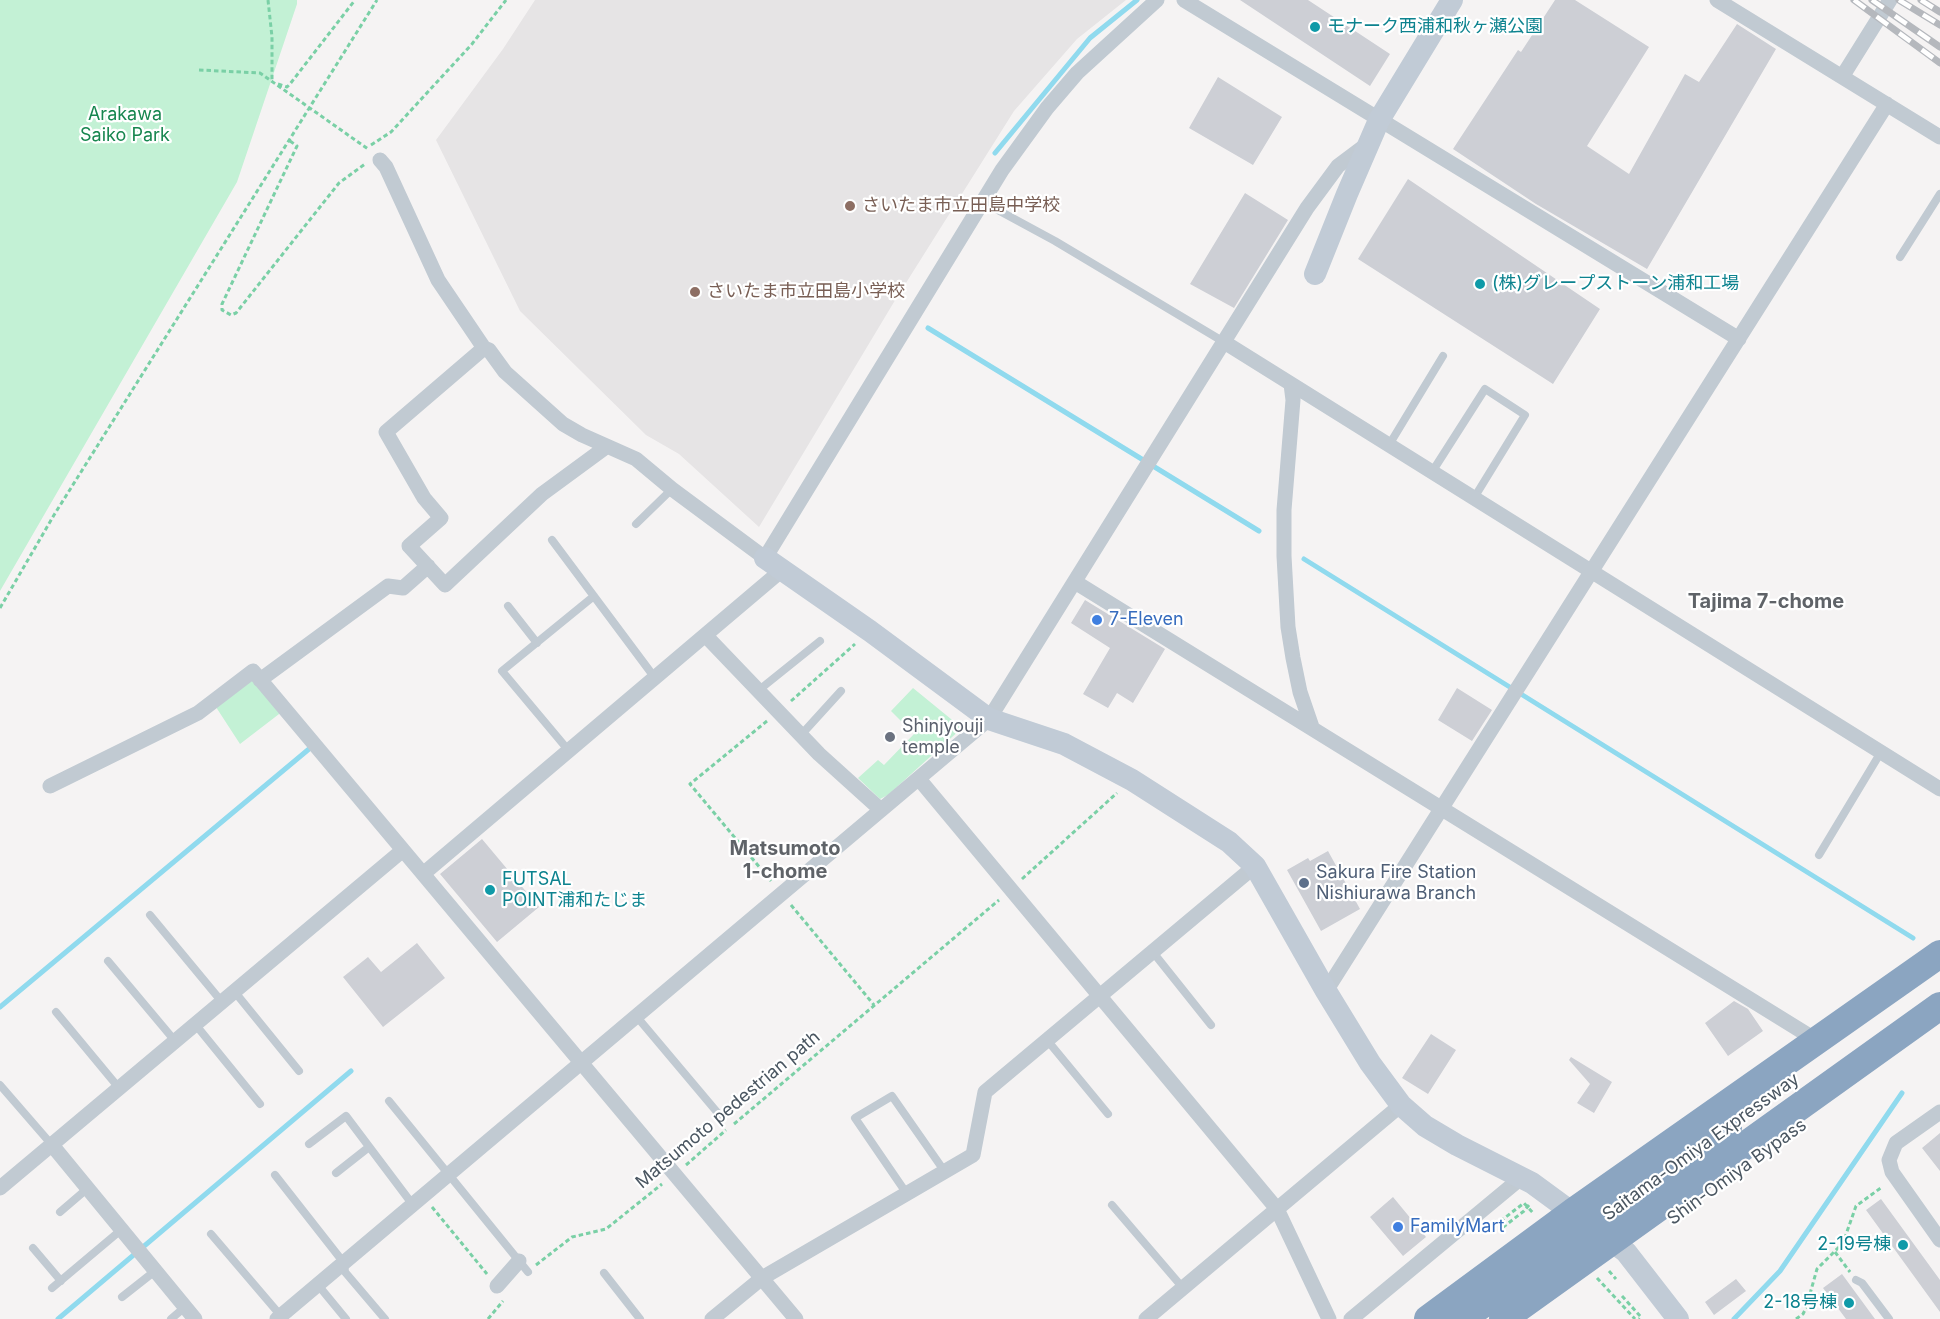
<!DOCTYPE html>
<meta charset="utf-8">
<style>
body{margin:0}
canvas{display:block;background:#f5f3f3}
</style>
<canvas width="1940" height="1319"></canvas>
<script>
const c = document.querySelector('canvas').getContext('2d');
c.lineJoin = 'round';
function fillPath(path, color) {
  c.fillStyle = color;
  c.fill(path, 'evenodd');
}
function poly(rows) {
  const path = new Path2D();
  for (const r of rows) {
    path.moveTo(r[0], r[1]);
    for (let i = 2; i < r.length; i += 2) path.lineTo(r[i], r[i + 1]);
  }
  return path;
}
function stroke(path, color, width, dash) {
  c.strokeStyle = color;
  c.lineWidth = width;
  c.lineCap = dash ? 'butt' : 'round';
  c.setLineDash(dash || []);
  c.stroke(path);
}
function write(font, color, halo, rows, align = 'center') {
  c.font = font + ' Inter,"Noto Sans JP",sans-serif';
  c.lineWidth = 4.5;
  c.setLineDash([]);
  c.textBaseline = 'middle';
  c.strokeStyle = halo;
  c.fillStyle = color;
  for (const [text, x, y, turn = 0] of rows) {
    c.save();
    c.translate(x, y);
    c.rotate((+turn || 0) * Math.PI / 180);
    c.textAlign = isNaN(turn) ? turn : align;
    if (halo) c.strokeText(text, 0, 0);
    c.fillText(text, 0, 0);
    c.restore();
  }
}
fillPath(poly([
 [535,0,1126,0,1077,39,1014,111,894,302,759,527,679,454,646,435,520,311,436,140,503,49]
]), '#e6e4e5');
fillPath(poly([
 [0,0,297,0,297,4,237,182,0,591],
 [252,675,283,711,240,744,214,704],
 [913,688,962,728,888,795,880,799,858,778,878,760,884,765,914,734,891,711]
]), '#c3f1d5');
stroke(poly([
 [995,153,1090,38,1137,0],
 [928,328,1259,531],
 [1304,559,1913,938],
 [0,1007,309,749],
 [58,1319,351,1071],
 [1734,1319,1780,1271,1902,1093]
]), '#90daee', 5);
fillPath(poly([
 [1240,0,1308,0,1390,54,1370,86],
 [1555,0,1575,0,1649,47,1587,146,1629,174,1685,74,1699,82,1737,24,1776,49,1647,269,1536,204,1453,149,1518,50,1521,52],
 [1218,77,1282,117,1253,165,1189,128],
 [1408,179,1600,309,1553,384,1358,259],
 [1245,193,1288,220,1234,308,1190,284],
 [1085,600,1165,649,1133,703,1117,693,1108,708,1083,694,1110,648,1071,623],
 [1457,688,1492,710,1472,741,1438,720],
 [482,839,539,907,497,942,440,874],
 [1328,851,1360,909,1321,931,1287,870,1308,858,1310,861],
 [417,943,445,978,383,1027,343,977,368,957,381,972],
 [1734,1001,1748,1009,1763,1031,1728,1056,1705,1023],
 [1431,1034,1456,1050,1428,1094,1402,1078],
 [1571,1057,1612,1082,1594,1113,1577,1103,1590,1084,1569,1060],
 [1940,1133,1940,1171,1922,1148],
 [1393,1197,1426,1237,1403,1256,1370,1217],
 [1881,1199,1940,1280,1940,1312,1866,1210],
 [1842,1274,1875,1319,1846,1319,1823,1288],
 [1736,1279,1746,1291,1714,1315,1705,1302]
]), '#cdcfd5');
stroke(poly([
 [268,0,272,37,272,81],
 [199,70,260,73,368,149],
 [278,84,287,87,290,84,355,0],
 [290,141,297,146,222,304,222,310,231,315,236,313,339,183,365,164],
 [371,145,391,132,472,44,506,0],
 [0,608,54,515,377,0],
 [791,701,855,644],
 [767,721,690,784,771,881],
 [1022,879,1117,793],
 [791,905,874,1005],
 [734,1124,999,900],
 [686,1165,726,1130],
 [1529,1205,1524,1211,1502,1228,1498,1223,1524,1203,1534,1214],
 [432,1207,487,1274],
 [1835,1252,1850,1272],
 [536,1265,572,1237,606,1229,662,1184],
 [1609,1271,1616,1279],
 [1597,1278,1635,1319],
 [1622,1296,1641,1317,1639,1319],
 [488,1319,503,1301],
 [1796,1319,1803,1314,1806,1308,1817,1269,1843,1243,1856,1206,1882,1187]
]), '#7ad0a6', 3, [4.5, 3]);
stroke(poly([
 [983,202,1055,241,1224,342],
 [1900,257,1940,194],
 [1389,445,1443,356],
 [1432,472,1485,389,1525,415,1474,498],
 [636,524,672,489],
 [552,540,655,678],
 [508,606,537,643],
 [759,690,820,641],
 [801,735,841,691],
 [569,751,502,671,594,596],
 [1819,855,1881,752],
 [150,915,222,1002],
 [1152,951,1211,1025],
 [108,961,175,1041],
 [234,991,299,1071],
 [56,1012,119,1088],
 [637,1017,722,1118],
 [195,1024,260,1104],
 [1047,1040,1108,1114],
 [0,1085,52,1145],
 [389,1101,528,1272],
 [309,1144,346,1116,413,1205],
 [336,1173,369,1147],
 [275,1175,344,1263,345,1272,385,1319],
 [907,1194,855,1118,892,1096,945,1172],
 [1112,1205,1183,1288],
 [60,1212,88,1188],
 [211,1234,281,1316],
 [33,1248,61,1281],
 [604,1273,640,1319],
 [1856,1280,1862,1283,1889,1319],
 [318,1285,346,1319],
 [52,1288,121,1230],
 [122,1297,155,1271],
 [171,1319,185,1307]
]), '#c1cad2', 8);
stroke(poly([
 [1184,0,1739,339],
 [1717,0,1940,137],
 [1842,77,1890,0],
 [380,160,386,167,438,280,484,348,489,350,505,372,563,424,582,435,636,459,672,489,765,558,1002,170,1047,108,1077,73,1157,0],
 [1224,342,1940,789],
 [484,348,386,432,424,498,441,518,409,546,445,585,542,494,606,447],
 [1291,384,1293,400,1284,510,1284,556,1288,627,1293,658,1300,692,1312,727],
 [1075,582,1816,1040],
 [706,636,819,754,881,810],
 [260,680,388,586,403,588,428,566],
 [919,779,1277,1209,1329,1319],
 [50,786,198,713,253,671,796,1319],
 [423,874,782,570],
 [1326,991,1887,104],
 [1940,1112,1896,1143,1889,1160,1892,1172,1940,1240],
 [52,1145,195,1319],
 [0,1188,403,850],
 [497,1286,519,1261],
 [277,1319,989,719,1307,208,1338,166,1366,145],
 [712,1319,762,1278,973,1155,985,1092,1255,866],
 [1146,1319,1401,1105],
 [1351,1319,1521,1178]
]), '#c1cad2', 15);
stroke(poly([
 [1315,274,1347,194,1379,120,1452,0],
 [765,558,870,631,989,719,1064,744,1132,780,1229,842,1255,866,1326,991,1370,1063,1401,1105,1425,1126,1457,1145,1532,1183,1626,1252,1678,1319]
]), '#c1cbd6', 22);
stroke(poly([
 [1428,1319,1573,1212,1940,954],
 [1462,1319,1728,1127],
 [1503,1319,1940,1006]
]), '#8ba5c1', 28);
const rail = poly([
 [1854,0,1940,63],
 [1872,0,1940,47],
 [1899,0,1940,25],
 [1921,0,1940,12]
]);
stroke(rail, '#b5b8bd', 7);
stroke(rail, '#fff', 4.5, [14]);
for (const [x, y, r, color] of [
 [1315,27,6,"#0f9aa8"],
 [850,206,6,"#8d6e63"],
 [1480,284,6,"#0f9aa8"],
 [695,292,6,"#8d6e63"],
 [1097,620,6,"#3f7fe0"],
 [890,737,6,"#6b7280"],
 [1304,883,6,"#5c6f8a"],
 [490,890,6,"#0f9aa8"],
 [1398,1227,6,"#3f7fe0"],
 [1903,1245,6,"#0f9aa8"],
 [1849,1303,6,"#0f9aa8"]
]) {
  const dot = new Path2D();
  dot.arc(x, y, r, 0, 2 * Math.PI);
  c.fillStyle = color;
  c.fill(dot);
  stroke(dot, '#fff', 2);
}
write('18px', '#0d838f', '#fff', [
 ["モナーク西浦和秋ヶ瀬公園",1327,27],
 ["(株)グレープストーン浦和工場",1492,284],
 ["FUTSAL",502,880],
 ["POINT浦和たじま",502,901],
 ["2-19号棟",1891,1245,"right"],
 ["2-18号棟",1837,1303,"right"]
], 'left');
write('18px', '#17864f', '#fff', [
 ["Arakawa",125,115],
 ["Saiko Park",125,136]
]);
write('18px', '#785e54', '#fff', [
 ["さいたま市立田島中学校",862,206],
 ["さいたま市立田島小学校",707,292]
], 'left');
write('18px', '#366cbe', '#fff', [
 ["7-Eleven",1109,620],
 ["FamilyMart",1410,1227]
], 'left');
write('18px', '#5b616d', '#fff', [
 ["Shinjyouji",902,727],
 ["temple",902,748]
], 'left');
write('18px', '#4e5e75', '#fff', [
 ["Sakura Fire Station",1316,873],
 ["Nishiurawa Branch",1316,894]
], 'left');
write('18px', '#4a5661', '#fff', [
 ["Matsumoto pedestrian path",728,1110,-40],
 ["Saitama-Omiya Expressway",1701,1147,-36],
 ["Shin-Omiya Bypass",1737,1172,-36]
]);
write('bold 20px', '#5f6368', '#fff', [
 ["Tajima 7-chome",1766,602],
 ["Matsumoto",785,849],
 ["1-chome",785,872]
]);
</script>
